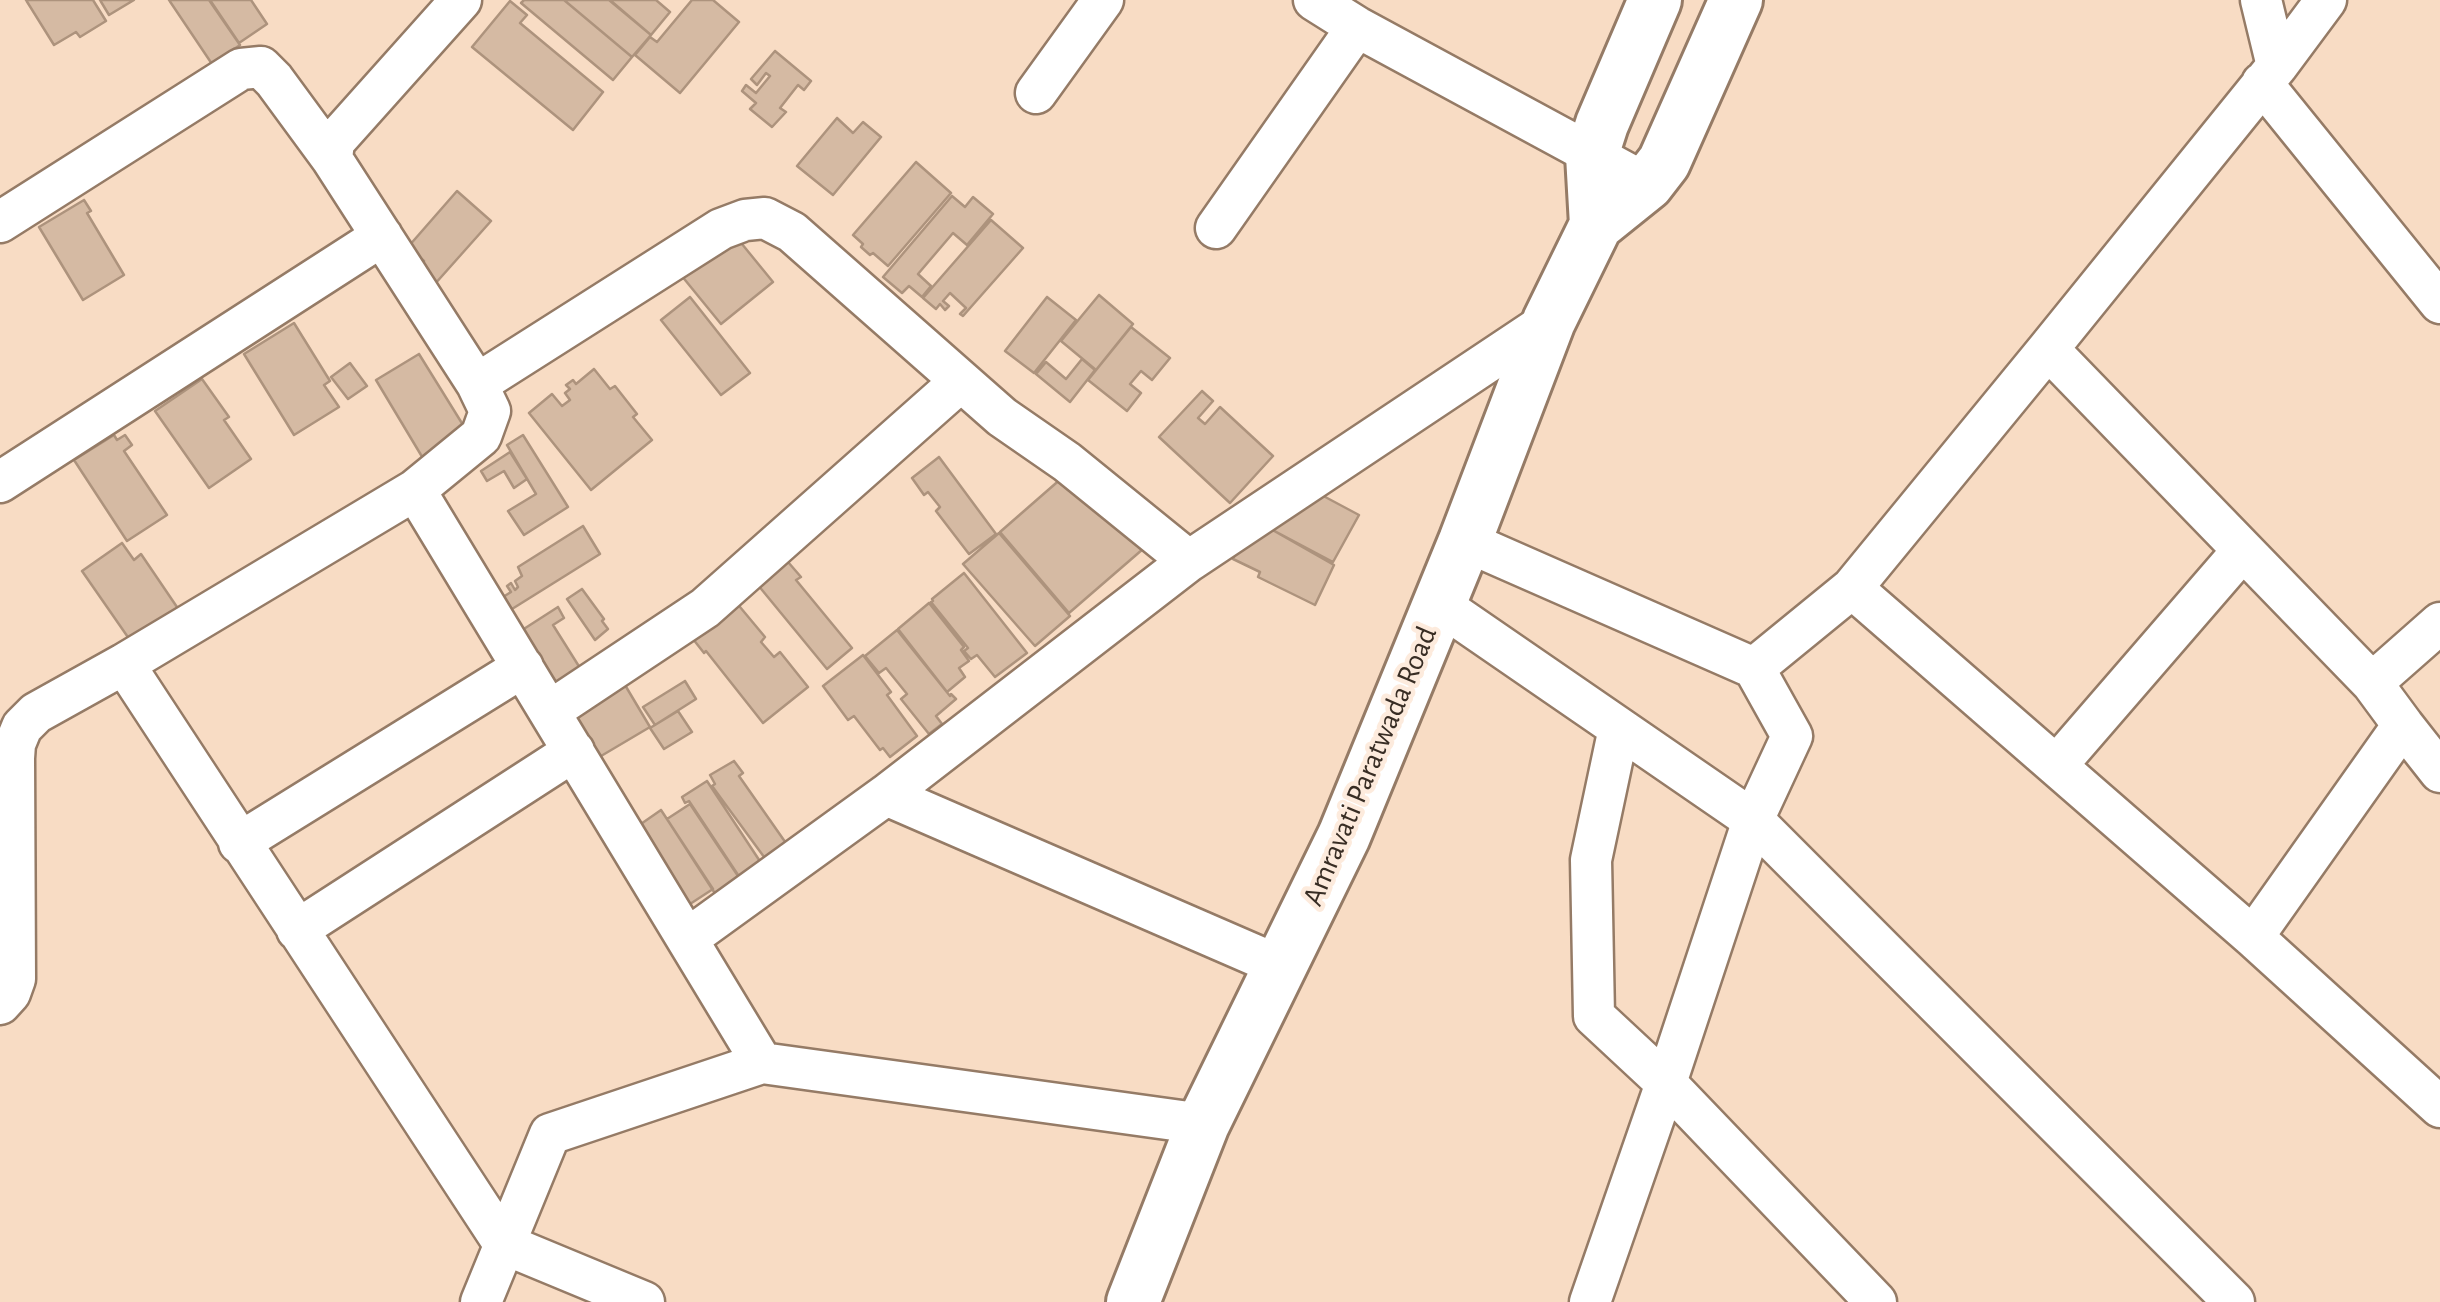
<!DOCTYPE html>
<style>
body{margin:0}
canvas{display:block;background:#f8dcc4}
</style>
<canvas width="2440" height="1302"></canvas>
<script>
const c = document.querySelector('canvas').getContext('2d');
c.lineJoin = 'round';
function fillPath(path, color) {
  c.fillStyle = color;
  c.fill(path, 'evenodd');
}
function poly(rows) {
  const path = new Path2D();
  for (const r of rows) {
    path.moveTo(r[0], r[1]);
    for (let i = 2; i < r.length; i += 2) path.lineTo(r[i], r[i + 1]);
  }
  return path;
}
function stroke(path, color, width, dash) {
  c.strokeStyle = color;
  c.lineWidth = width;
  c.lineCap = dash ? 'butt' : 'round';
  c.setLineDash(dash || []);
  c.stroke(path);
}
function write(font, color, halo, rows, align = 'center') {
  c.font = font + ' "Alegreya Sans",sans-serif';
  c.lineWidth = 9;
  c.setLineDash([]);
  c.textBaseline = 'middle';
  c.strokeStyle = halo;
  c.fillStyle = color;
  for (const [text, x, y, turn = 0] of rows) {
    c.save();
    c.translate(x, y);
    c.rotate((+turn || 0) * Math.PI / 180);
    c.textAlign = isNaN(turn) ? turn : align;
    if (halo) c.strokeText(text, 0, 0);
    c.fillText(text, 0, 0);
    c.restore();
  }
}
const building = poly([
 [26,0,93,0,106,21,80,37,76,32,54,45,26,0],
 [100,0,134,0,109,15,100,0],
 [169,0,209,0,240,45,212,64,169,0],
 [210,0,251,0,267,24,239,43,210,0],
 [524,0,564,0,632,57,613,80,521,3,524,0],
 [564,0,609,0,651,35,632,57,564,0],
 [610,0,656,0,670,12,651,35,610,0],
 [692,0,713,0,739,22,680,93,635,55,650,37,657,42,692,0],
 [510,1,527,15,520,23,603,92,573,130,472,47,510,1],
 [775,51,811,81,804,90,798,85,780,108,786,112,772,127,750,109,756,103,742,91,746,85,756,93,770,76,766,73,757,85,751,79,775,51],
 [837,118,853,133,863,122,881,137,833,195,797,166,837,118],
 [916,162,951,193,888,266,873,253,870,255,861,247,863,244,853,235,916,162],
 [457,191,491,221,434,285,417,270,424,261,408,247,457,191],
 [952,196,965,207,973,197,993,214,967,245,953,233,918,274,931,286,922,297,909,286,902,293,883,277,952,196],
 [84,200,91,211,87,213,124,275,83,300,39,227,84,200],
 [991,220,1023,248,963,316,960,314,966,308,950,293,943,301,949,306,945,310,940,304,936,309,923,298,991,220],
 [733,233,773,282,721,324,681,275,733,233],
 [1099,295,1133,324,1096,370,1061,341,1099,295],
 [690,297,750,373,721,395,661,320,690,297],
 [1047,297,1076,320,1034,373,1005,351,1047,297],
 [294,323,330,381,324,385,339,407,294,435,244,354,294,323],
 [1131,327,1170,358,1152,380,1141,371,1130,384,1141,393,1127,411,1088,380,1131,327],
 [419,354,468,433,424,460,376,380,419,354],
 [1082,359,1095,370,1070,402,1036,374,1046,362,1066,379,1082,359],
 [350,363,367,386,348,399,331,377,350,363],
 [594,369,610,389,615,386,637,414,633,417,652,440,591,490,529,413,552,394,562,406,570,400,565,393,570,389,566,385,573,380,576,384,594,369],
 [202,379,229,417,224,420,251,459,209,488,155,411,202,379],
 [1202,391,1213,401,1198,418,1205,424,1220,407,1273,456,1230,503,1159,437,1202,391],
 [114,435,117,440,125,435,132,445,124,451,167,515,127,541,74,460,114,435],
 [523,435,568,507,524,535,508,511,536,494,507,445,523,435],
 [510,452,527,479,514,488,504,471,487,481,481,471,510,452],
 [939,457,996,534,969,554,936,511,940,507,928,492,924,495,912,478,939,457],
 [1063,477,1143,549,1069,613,1000,532,1063,477],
 [1314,491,1359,515,1333,562,1267,527,1314,491],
 [583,526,600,554,504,614,503,597,511,592,507,586,511,583,515,590,518,587,515,581,522,576,518,567,583,526],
 [1269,528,1334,565,1315,605,1258,577,1260,572,1233,559,1237,550,1269,528],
 [999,533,1070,616,1035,646,963,564,999,533],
 [122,543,134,560,141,554,179,610,132,643,82,571,122,543],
 [782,555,801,577,796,580,852,648,827,669,753,579,782,555],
 [964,573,1027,653,995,677,977,655,971,659,964,651,968,648,931,602,933,601,932,599,964,573],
 [582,589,604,619,602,621,608,629,595,640,567,599,582,589],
 [735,601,765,637,761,642,774,657,780,652,808,687,763,723,706,651,704,653,693,639,735,601],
 [929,603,964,647,961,650,969,661,959,668,965,677,947,692,898,629,929,603],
 [558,607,564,618,553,625,580,668,551,688,516,634,558,607],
 [897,630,950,696,951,694,956,699,936,716,942,724,929,734,901,699,907,694,886,668,879,673,865,656,897,630],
 [863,655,891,692,887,695,917,736,890,757,883,748,880,750,854,716,848,720,823,686,863,655],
 [622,680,650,727,596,759,569,713,622,680],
 [685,681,696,699,655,725,643,707,685,681],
 [678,711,692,732,664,749,650,728,678,711],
 [734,761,743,773,739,776,788,846,767,861,712,786,715,784,710,775,734,761],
 [707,781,769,875,748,890,689,801,685,803,682,797,707,781],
 [690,804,740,879,716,895,667,819,690,804],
 [661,810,713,889,690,904,638,826,661,810]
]);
fillPath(building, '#d5baa3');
stroke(building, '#ad937d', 2.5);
const minor = poly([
 [1314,0,1357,27,1647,184],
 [2261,0,2277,66],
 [2262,83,2440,303],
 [1036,93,1103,0],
 [0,222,241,69,261,67,274,80,332,159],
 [1216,228,1357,27],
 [2048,349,2372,683,2403,725,2253,937],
 [477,384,721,229,745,220,765,218,792,232,1002,417,1067,462,1189,561],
 [0,482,382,236],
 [415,490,762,1063],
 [1465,541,1754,668,1852,588,2253,937,2440,1107],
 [1852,588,2048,349,2277,66,2326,0],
 [1439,604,1753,820,2234,1302],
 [124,664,504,1244,644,1302],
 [2372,683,2440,623],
 [550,711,705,608,961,381],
 [2403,725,2440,772],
 [1619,728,1591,860,1594,1016,1666,1083,1876,1302],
 [2057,765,2243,550],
 [886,795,1280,966],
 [239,843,523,667],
 [297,930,574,751],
 [687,939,886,795,1189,561,1549,321],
 [0,1004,10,993,15,979,14,758,15,744,22,727,36,713,124,664,415,490,481,436,490,411,477,384,332,159,334,142,461,0],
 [481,1302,550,1134,762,1063,1203,1124],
 [1590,1302,1666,1083,1753,820,1792,736,1754,668]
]);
const major = poly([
 [1596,225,1592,155,1602,124,1655,0],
 [1133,1302,1203,1124,1344,836,1465,541,1549,321,1596,225,1647,184,1664,162,1736,0]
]);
stroke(minor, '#957b66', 45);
stroke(major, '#957b66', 58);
stroke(minor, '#fff', 40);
stroke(major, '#fff', 52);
write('30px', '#382d24', '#fdebdd', [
 ["Amravati Paratwada Road",1370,766,-67]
]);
</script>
